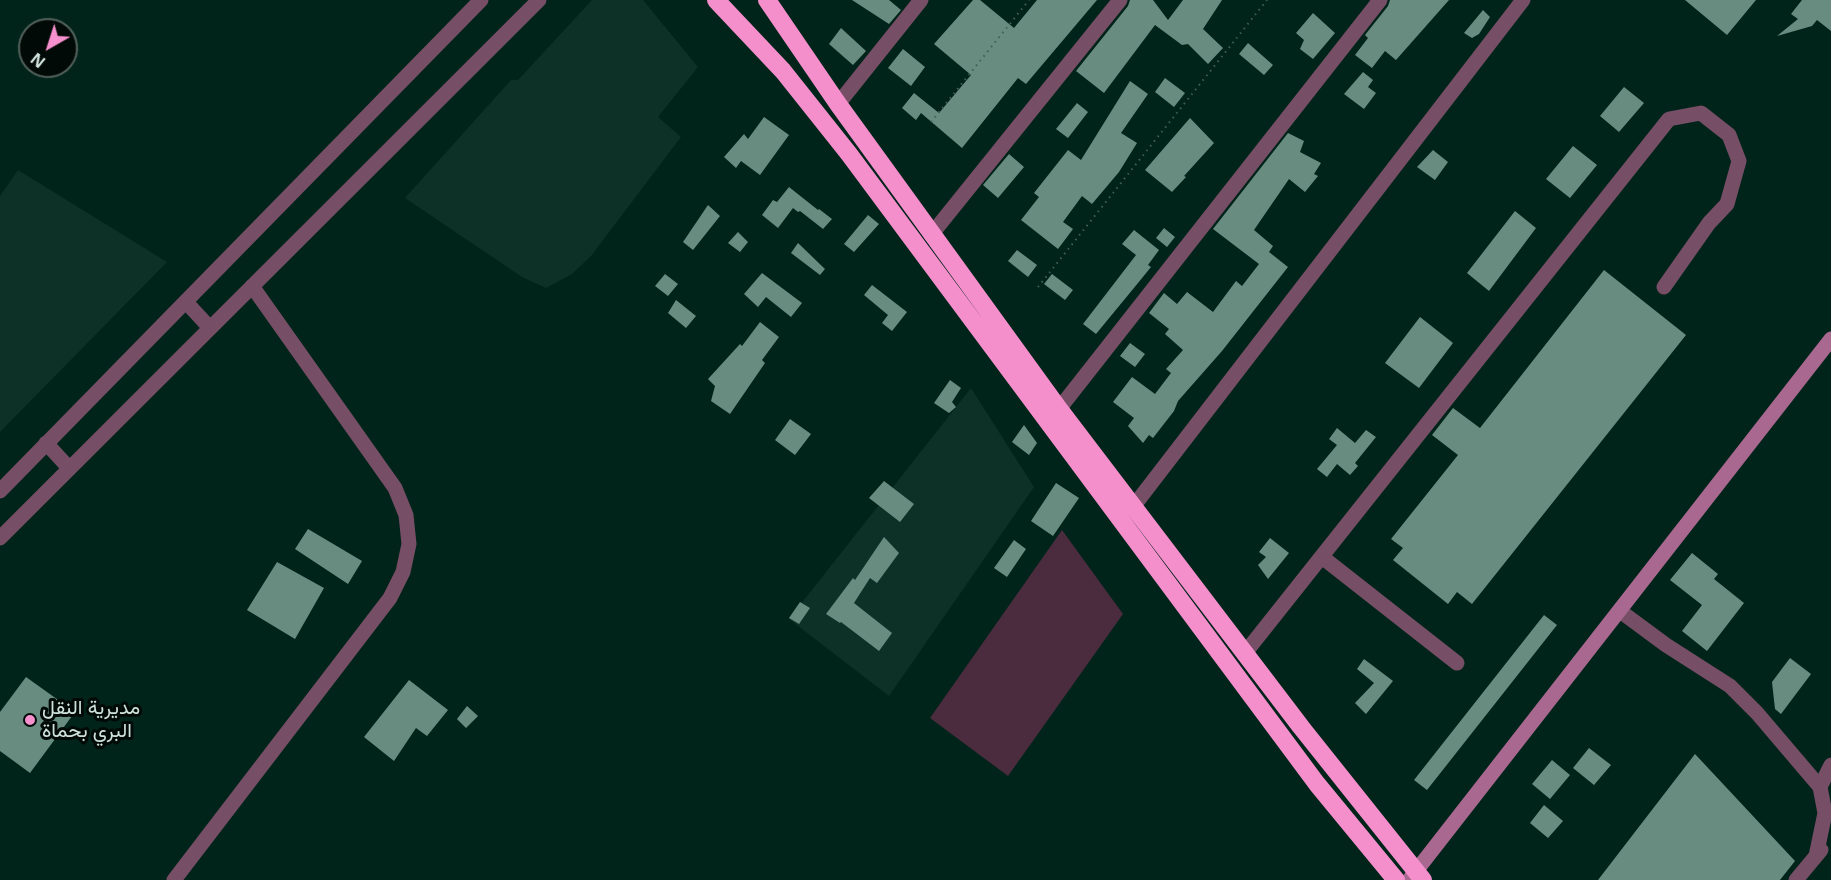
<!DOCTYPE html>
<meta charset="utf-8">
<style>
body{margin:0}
#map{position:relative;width:1831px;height:880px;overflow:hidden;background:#00241a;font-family:"Open Sans",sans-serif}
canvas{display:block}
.north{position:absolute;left:18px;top:18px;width:60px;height:60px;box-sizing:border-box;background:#010a06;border:2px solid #53605b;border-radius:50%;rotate:219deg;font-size:16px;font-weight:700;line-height:24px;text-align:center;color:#cfe2db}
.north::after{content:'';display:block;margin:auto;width:21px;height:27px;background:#f790ce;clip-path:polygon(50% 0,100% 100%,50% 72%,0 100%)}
</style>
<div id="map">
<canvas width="1831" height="880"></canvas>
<div class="north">N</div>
</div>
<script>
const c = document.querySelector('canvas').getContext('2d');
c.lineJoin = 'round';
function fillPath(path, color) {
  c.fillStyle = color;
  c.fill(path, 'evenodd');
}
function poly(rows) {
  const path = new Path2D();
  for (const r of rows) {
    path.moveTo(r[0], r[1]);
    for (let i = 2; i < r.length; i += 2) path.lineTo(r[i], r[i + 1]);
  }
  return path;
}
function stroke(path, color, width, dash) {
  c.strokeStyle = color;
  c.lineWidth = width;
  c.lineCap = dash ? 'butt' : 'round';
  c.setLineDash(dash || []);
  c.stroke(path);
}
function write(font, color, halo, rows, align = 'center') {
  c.font = font + ' "Open Sans",Vazirmatn,sans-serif';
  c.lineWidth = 6;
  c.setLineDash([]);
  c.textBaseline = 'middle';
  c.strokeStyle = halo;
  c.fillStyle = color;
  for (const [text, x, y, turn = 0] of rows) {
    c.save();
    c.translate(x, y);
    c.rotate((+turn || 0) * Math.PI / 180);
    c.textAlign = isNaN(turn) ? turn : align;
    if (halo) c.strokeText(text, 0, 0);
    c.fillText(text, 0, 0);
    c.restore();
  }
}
fillPath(poly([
 [592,0,643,0,698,67,658,117,681,137,591,256,572,274,546,288,522,277,405,198,511,80,518,80],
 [18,170,167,262,0,432,0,196],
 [971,388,1034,487,889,696,789,619]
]), '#0d3027');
fillPath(poly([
 [1062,530,1123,614,1008,776,930,718]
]), '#4a2c3e');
fillPath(poly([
 [852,0,889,0,901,10,889,24],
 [973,0,980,0,1014,28,1037,0,1097,0,1026,84,1018,78,962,148,921,113,916,120,902,108,914,93,939,113,971,75,934,44],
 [1130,0,1153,0,1168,20,1183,0,1222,0,1203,29,1223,48,1208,64,1188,44,1182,45,1155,25,1104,93,1076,71,1128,6],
 [1390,0,1449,0,1396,60,1385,51,1372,68,1355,55,1368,38,1365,35,1388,6],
 [1685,0,1756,0,1727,35],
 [1802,0,1831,0,1831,31,1817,20,1812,26,1777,36,1798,19,1791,14],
 [1483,10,1490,17,1479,34,1472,38,1464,33],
 [1313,13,1335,33,1313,59,1300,49,1304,40,1296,33],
 [841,28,866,51,853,65,829,44],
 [1248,43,1273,65,1264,75,1239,54],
 [903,49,925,67,911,86,888,68],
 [1363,72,1373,80,1368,87,1376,93,1364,109,1344,94],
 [1165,78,1185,93,1174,107,1155,92],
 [1130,81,1148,94,1121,133,1137,143,1119,172,1092,204,1082,196,1063,222,1073,229,1058,249,1021,220,1039,197,1034,193,1068,150,1081,160],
 [1624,87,1644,103,1619,132,1600,116],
 [1077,103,1088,112,1068,138,1056,129],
 [764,117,789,135,760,175,741,161,736,168,724,157,744,134,748,139],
 [1190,118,1214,143,1184,176,1186,177,1172,192,1145,170],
 [1288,133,1304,141,1300,152,1321,163,1314,174,1318,176,1305,192,1289,179,1254,230,1273,246,1269,252,1288,267,1222,351,1178,401,1174,411,1153,438,1149,435,1143,443,1128,426,1134,418,1113,402,1132,377,1155,394,1171,373,1166,369,1183,350,1165,334,1169,329,1149,313,1164,293,1177,304,1187,292,1213,312,1236,281,1242,286,1259,264,1213,229],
 [1573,146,1597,165,1570,198,1546,179],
 [1433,150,1448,162,1435,180,1417,167],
 [1009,154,1024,167,998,198,983,185],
 [789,187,818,210,819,209,832,219,823,229,800,211,798,212,793,208,778,228,762,215,773,200,777,202],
 [708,205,720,216,693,250,683,242],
 [1515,211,1536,228,1489,291,1467,273],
 [868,215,879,224,854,252,844,244],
 [1164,228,1175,237,1167,247,1156,238],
 [1134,230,1159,250,1148,265,1151,267,1138,283,1096,334,1083,324,1136,255,1122,244],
 [738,232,748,242,740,252,728,243],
 [798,243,825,269,820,275,791,253],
 [1017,250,1037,265,1028,277,1008,261],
 [1604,270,1686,335,1472,604,1457,592,1448,604,1393,560,1403,548,1391,539,1458,455,1432,435,1453,408,1480,428],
 [762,273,802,303,791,317,766,297,758,307,744,294],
 [665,274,678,284,668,296,655,286],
 [1052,274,1073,290,1065,300,1044,284],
 [872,285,907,312,892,331,882,323,888,315,864,295],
 [676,300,696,316,686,328,668,313],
 [1420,317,1453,343,1419,388,1385,363],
 [760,322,779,337,762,360,765,363,730,414,711,401,715,386,708,379,740,344,742,346],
 [1130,343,1145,354,1135,367,1120,356],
 [950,380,961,388,952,402,956,407,949,413,934,403],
 [790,419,811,434,795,455,775,440],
 [1024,425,1037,443,1029,455,1012,442],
 [1337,428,1355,443,1366,430,1376,437,1355,463,1358,466,1350,475,1337,464,1327,477,1317,469,1337,445,1329,439],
 [884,481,914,504,900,522,869,498],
 [1056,483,1079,498,1053,536,1031,521],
 [308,529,362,561,348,584,295,549],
 [884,537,899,553,877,583,870,578,854,603,892,633,879,651,841,622,840,623,826,614,853,578,855,580],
 [1270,538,1289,553,1268,579,1258,565,1266,557,1259,552],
 [1014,540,1026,549,1007,577,994,568],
 [1692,553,1718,574,1714,579,1744,603,1707,651,1682,631,1702,605,1670,580],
 [277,562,324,588,295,639,247,610],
 [800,602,810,608,799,624,789,618],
 [1544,615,1557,625,1427,790,1414,780],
 [1790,658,1811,674,1781,714,1775,709,1772,682],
 [1364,659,1393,681,1366,714,1355,703,1374,683,1357,669],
 [26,677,75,712,30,773,0,751,0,712],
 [409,680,448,710,427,736,416,728,394,761,364,737],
 [467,706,478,716,466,728,457,719],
 [1589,748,1611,765,1594,785,1573,768],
 [1695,754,1795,861,1780,880,1598,880],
 [1552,760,1570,775,1550,799,1532,784],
 [1544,805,1563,821,1548,838,1530,823]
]), '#688d80');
stroke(poly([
 [931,122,1029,0],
 [1038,287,1267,0]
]), '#405f56', 2, [1.5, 4.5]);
stroke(poly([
 [838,104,921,0],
 [931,235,1120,0],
 [186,302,210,328],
 [1059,409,1380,0],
 [46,443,69,468],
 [0,491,481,0],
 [1133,507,1523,0],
 [0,538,539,0],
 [1322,557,1457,663],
 [1620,611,1666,645,1730,686,1757,713,1820,787,1825,813,1816,856],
 [1245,653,1669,119,1701,113,1729,135,1739,161,1727,204,1709,223,1664,287],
 [1820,787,1831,765],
 [174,880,390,598,403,572,409,544,406,515,395,488,252,286],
 [1796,880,1821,850]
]), '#764e65', 15);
stroke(poly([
 [1409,880,1831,339]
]), '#a9688f', 15);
stroke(poly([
 [716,0,783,71,849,154,1317,784,1396,880],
 [767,0,838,104,1059,409,1301,727,1423,880]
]), '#f48fcc', 18);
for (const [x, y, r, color] of [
 [30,720,6,"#f790ce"]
]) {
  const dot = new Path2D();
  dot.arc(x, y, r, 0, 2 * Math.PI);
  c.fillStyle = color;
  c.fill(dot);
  stroke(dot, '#010a06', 2);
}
write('20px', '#cfe2db', '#010a06', [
 ["مديرية النقل",42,708],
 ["البري بحماة",42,731]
], 'left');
</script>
